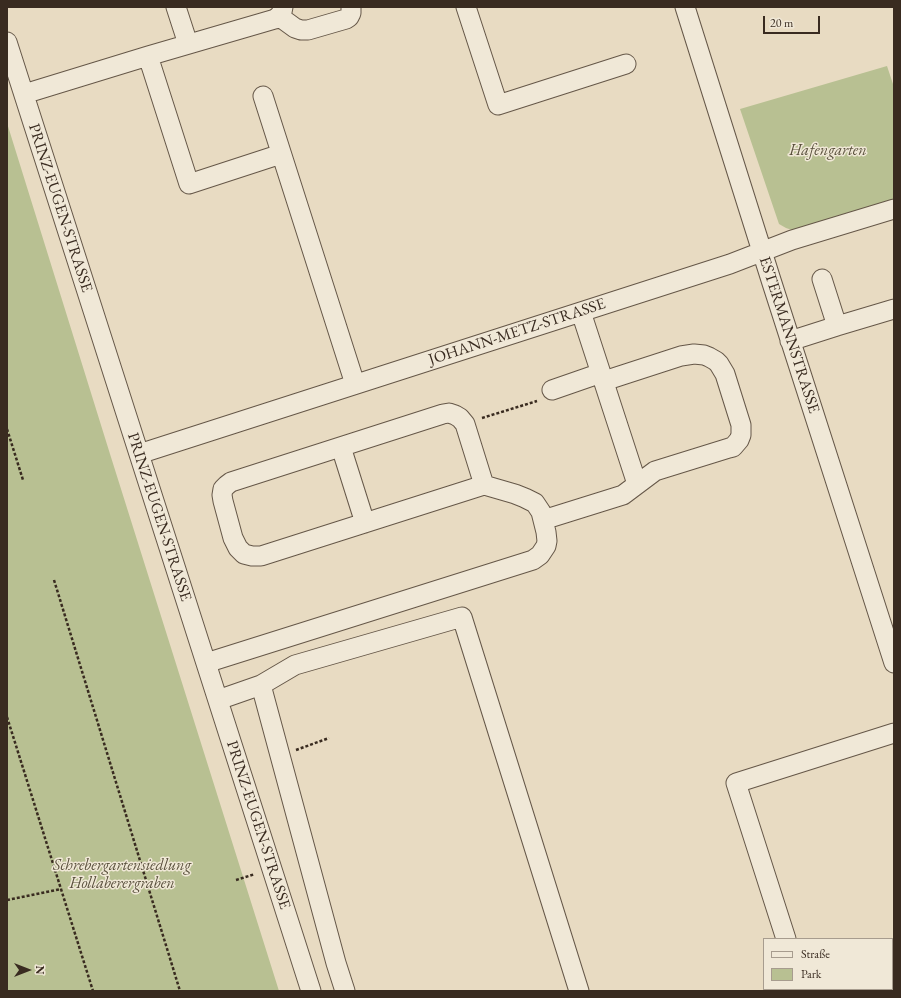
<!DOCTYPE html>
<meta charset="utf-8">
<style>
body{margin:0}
#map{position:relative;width:901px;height:998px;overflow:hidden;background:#e8dbc2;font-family:"EB Garamond",serif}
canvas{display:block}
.frame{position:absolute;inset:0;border:8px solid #392b20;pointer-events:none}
.legend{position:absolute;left:763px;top:938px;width:130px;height:52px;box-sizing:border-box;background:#f0e8d7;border:1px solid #a79c8e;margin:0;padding:5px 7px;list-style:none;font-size:12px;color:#392b20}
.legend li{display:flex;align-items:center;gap:8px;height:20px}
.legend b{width:20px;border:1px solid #a79c8e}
.north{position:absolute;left:8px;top:950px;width:40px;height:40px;-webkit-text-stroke:3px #f0e8d7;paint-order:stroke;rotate:90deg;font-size:11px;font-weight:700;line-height:16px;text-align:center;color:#392b20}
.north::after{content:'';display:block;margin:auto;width:14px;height:18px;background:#392b20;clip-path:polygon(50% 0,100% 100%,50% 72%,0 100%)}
.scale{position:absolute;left:763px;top:16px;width:57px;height:18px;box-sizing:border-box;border:2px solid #392b20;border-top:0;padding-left:5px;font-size:12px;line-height:14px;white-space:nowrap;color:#392b20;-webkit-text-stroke:3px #f0e8d7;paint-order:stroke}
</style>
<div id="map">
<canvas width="901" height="998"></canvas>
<div class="frame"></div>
<ul class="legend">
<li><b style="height:5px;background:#f0e8d7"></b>Straße</li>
<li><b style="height:11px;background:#b8c092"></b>Park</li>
</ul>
<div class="north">N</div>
<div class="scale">20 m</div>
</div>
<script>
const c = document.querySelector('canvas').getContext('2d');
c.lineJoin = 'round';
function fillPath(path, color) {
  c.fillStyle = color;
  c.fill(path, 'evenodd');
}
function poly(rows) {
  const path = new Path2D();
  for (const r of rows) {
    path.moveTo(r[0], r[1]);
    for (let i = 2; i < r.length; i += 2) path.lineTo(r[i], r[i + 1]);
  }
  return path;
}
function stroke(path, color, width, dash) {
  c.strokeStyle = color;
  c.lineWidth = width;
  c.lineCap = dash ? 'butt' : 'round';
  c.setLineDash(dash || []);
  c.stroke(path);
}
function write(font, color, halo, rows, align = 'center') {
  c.font = font + ' "EB Garamond",serif';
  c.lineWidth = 3;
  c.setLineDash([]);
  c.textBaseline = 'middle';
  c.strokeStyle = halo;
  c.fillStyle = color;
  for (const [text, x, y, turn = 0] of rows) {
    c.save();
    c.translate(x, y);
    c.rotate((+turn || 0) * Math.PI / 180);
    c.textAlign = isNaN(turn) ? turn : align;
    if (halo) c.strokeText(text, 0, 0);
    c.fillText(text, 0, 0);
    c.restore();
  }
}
fillPath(poly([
 [887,66,894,87,894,199,796,229,792,230,786,228,779,224,740,109],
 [7,123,110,454,279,991,7,991]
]), '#b8c092');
const minor = poly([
 [176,7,188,44],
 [466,7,498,105,626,64],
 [685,7,771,280,894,663],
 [275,19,280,18,284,20,295,28,301,30,308,30,346,19,349,17,351,13,351,7],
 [7,42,311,991],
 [148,56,189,184,281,154],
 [24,94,148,56,275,19,279,16,282,12,283,7],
 [263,96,355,384],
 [581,312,637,484],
 [837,326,894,309],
 [790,341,837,326,822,279],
 [552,390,601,373],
 [341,447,365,523],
 [139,454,730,264,792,240,894,209],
 [543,520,623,495,655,471,729,448,733,447,739,440,741,435,741,425,725,374,719,364,716,361,709,357,704,355,694,354,681,356,604,381],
 [206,663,533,560,540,555,546,546,547,541,546,532,541,512,535,503,525,498,515,494,484,485,261,556,252,556,244,554,238,548,233,538,223,501,222,495,223,489,227,485,231,482,443,414,449,413,455,415,460,418,465,424,484,485],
 [261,685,336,963,345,991],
 [218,700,261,685,295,665,462,617,579,991],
 [786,939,736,783,894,733],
 [802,989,802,991]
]);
stroke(minor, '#655748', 21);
stroke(poly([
 [482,418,537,401],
 [7,429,23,480],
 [54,580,180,991],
 [7,717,93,991],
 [296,750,329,738],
 [236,880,255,874],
 [7,900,61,889]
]), '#392b20', 2.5, [3, 2]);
stroke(minor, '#f0e8d7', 19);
write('italic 16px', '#59503c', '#f0e8d7', [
 ["Hafengarten",828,151],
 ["Schrebergartensiedlung",122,866],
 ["Hollaberergraben",122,884]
]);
write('16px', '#392b20', '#f0e8d7', [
 ["PRINZ-EUGEN-STRASSE",60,208,72],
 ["JOHANN-METZ-STRASSE",517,332,-18],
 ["ESTERMANNSTRASSE",789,335,72],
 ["PRINZ-EUGEN-STRASSE",159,517,72],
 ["PRINZ-EUGEN-STRASSE",258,825,72]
]);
</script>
